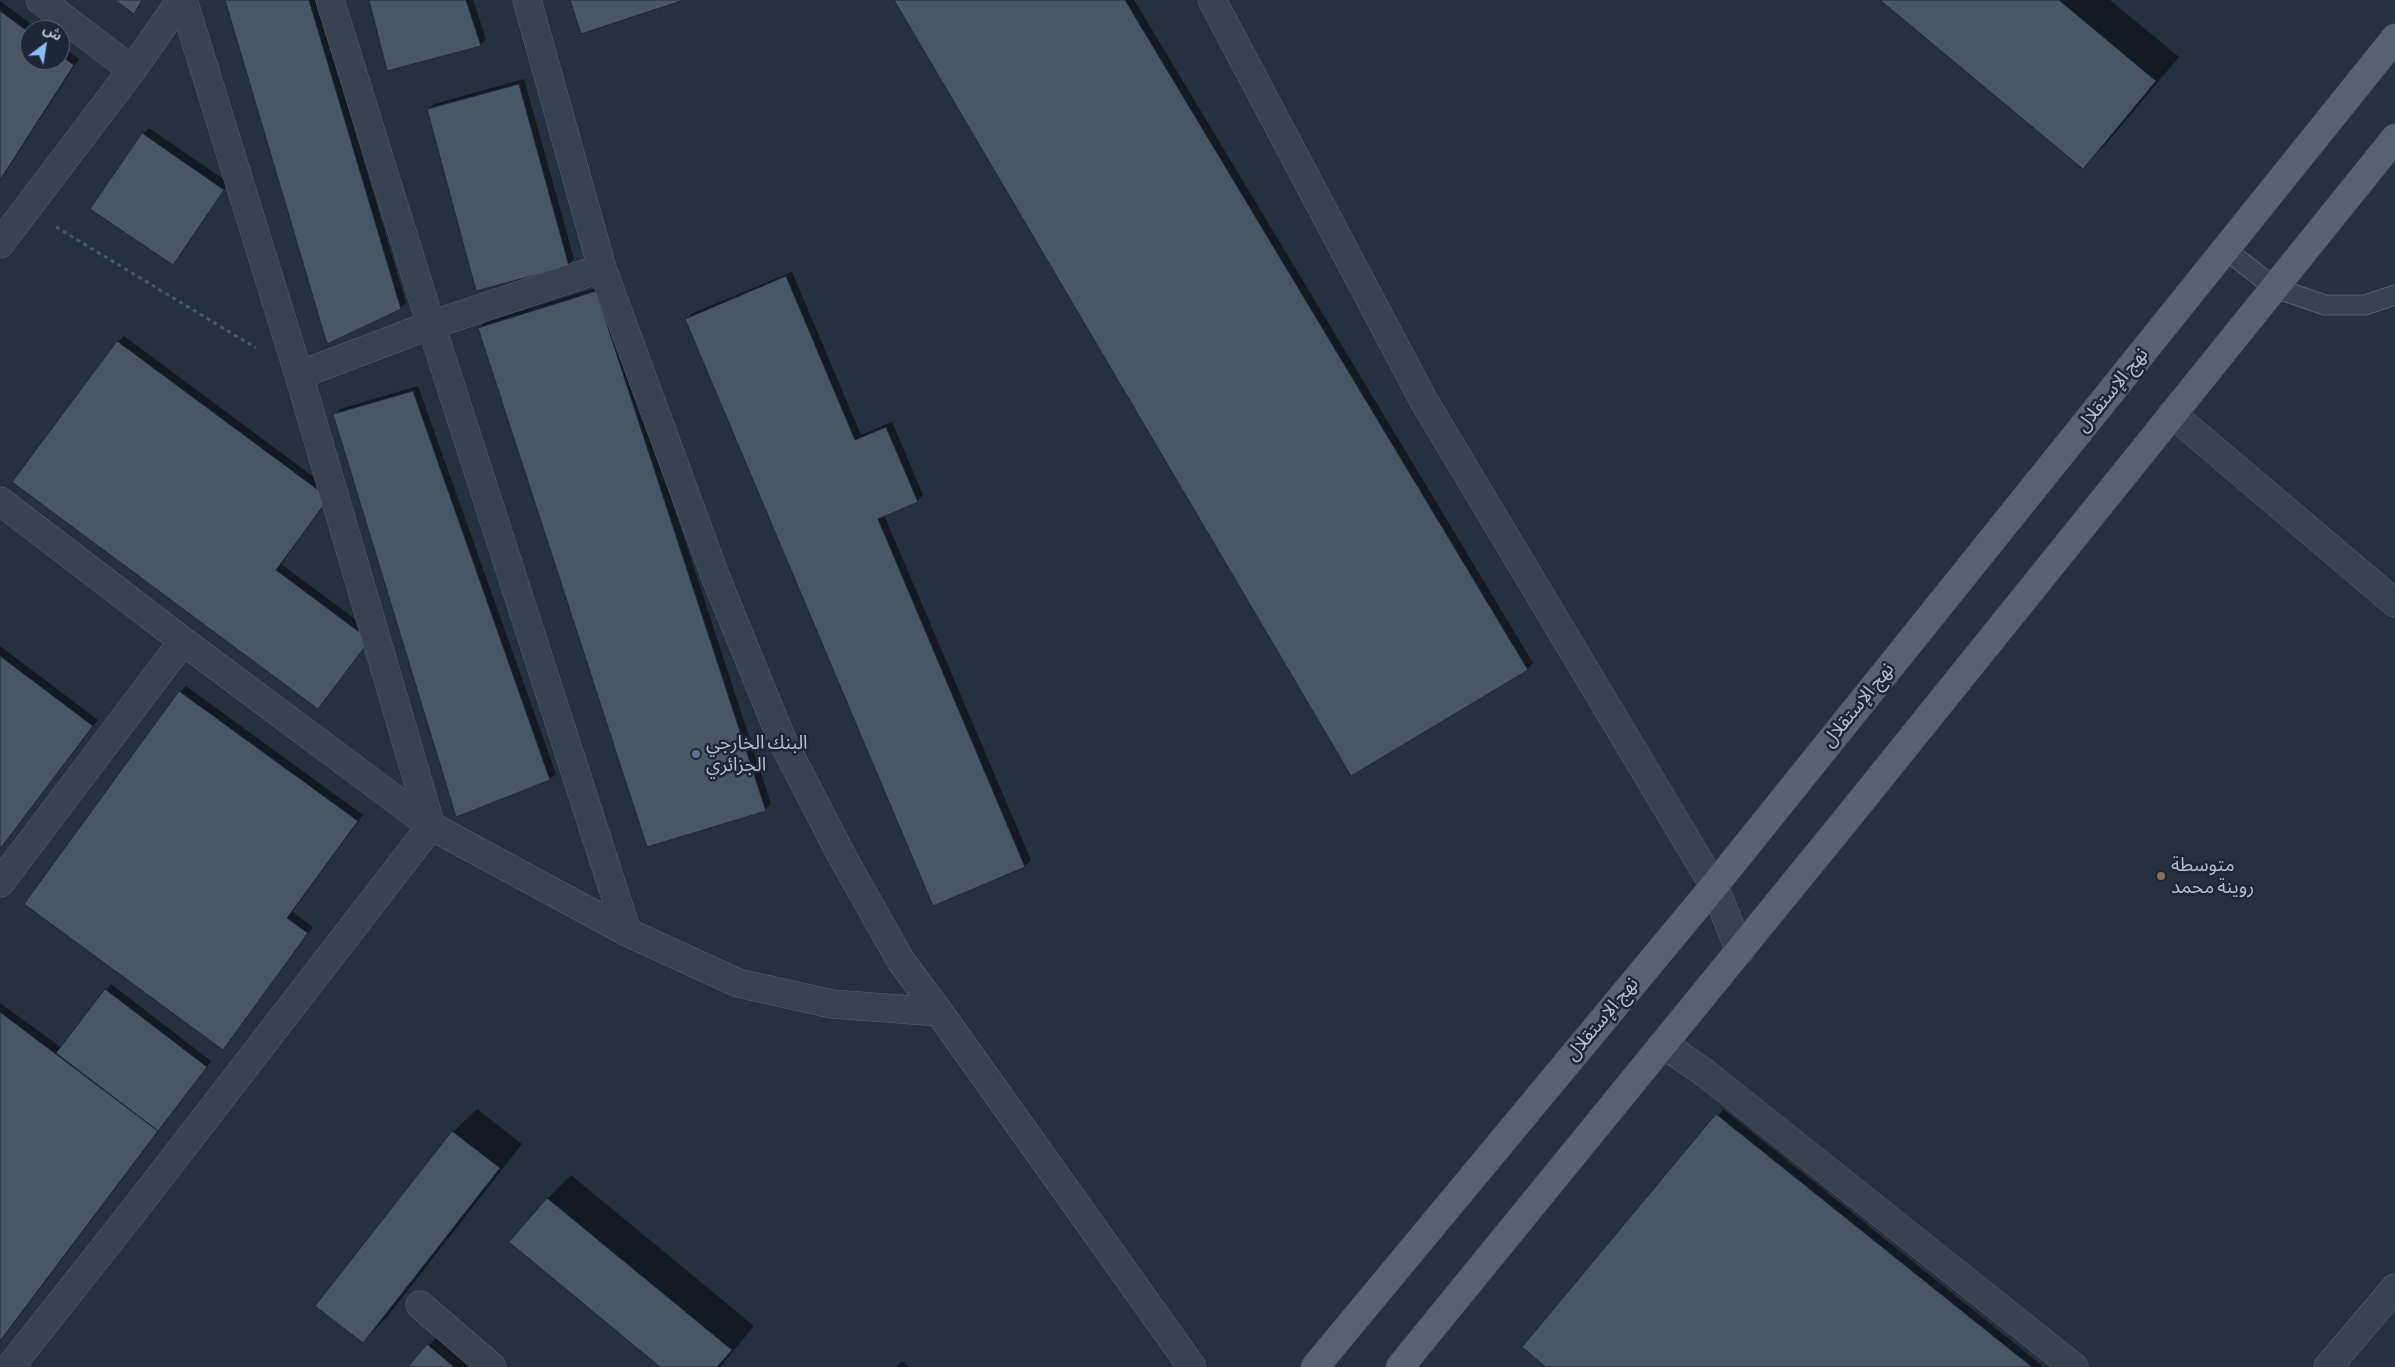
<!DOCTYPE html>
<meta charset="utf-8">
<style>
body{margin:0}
#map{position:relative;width:2395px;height:1367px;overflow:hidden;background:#24313f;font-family:"Alegreya Sans","Noto Sans Arabic",sans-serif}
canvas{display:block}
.north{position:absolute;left:20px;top:20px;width:50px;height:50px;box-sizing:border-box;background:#1d2834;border:1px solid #5a6470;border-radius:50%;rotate:31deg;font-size:14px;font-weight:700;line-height:20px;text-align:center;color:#b5beca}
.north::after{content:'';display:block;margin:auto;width:18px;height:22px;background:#8bbcf8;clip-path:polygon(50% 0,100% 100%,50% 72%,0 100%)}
</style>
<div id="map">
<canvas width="2395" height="1367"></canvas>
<div class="north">ش</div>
</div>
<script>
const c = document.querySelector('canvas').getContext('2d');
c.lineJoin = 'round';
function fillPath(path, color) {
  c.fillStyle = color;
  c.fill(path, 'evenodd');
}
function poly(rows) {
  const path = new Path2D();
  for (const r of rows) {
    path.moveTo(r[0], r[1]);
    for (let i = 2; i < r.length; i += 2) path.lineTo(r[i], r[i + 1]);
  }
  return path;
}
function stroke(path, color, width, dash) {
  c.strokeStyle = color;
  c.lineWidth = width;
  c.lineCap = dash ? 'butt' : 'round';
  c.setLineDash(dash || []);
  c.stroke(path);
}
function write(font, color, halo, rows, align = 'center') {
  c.font = font + ' "Alegreya Sans","Noto Sans Arabic",sans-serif';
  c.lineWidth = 5;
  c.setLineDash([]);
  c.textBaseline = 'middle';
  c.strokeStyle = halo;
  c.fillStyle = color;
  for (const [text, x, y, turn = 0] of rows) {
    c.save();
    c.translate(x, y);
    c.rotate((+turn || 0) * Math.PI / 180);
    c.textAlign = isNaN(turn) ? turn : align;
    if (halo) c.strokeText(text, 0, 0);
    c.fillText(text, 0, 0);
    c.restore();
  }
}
fillPath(poly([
 [226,0,316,0,406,303,400,308],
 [370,0,473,0,486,39,480,45],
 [896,0,1134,0,1533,663,1527,669,1352,774],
 [1882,0,2110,0,2179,57,2106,144,2083,167],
 [0,1,39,30,30,30,30,60,60,60,60,45,79,59,0,181],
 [524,79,574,259,568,265,428,109,434,104],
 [149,128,229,183,172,263,143,134],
 [792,272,861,435,892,422,923,495,917,501,884,515,1031,860,1025,866,934,904,687,319,693,313],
 [602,286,771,804,765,810,479,328,485,322],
 [124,336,334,492,281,564,375,634,318,707,118,342],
 [418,386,556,774,550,779,335,415,340,409],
 [0,646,98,720,0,849],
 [186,686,363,815,292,912,313,927,223,1049,180,692],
 [111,984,211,1061,0,1342,0,1003,62,1048],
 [477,1109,522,1144,386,1318,363,1342,453,1132],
 [1723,1109,2044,1367,1548,1367],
 [571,1175,754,1326,720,1367,662,1367,511,1242,548,1198],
 [451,1322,505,1367,409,1367],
 [902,1361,909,1367,896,1367]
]), '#0007');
const building = poly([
 [115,0,142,0,134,14,115,0],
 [225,0,309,0,401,309,327,344,225,0],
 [369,0,466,0,481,46,387,71,369,0],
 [570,0,684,0,581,34,570,0],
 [894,0,1125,0,1528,670,1351,776,894,0],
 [1880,0,2059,0,2156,81,2083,169,1880,0],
 [0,11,30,33,30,60,60,60,60,55,74,65,0,180,0,11],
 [519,84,569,266,476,291,427,109,519,84],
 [142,133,224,190,173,265,90,209,142,133],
 [786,276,855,440,886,427,918,502,878,519,1025,867,933,906,685,319,786,276],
 [596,291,766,811,647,847,478,328,596,291],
 [117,341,329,498,276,570,370,640,318,709,12,482,117,341],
 [413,391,550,780,456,817,333,414,413,391],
 [0,656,93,726,0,849,0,656],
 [179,691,358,821,287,918,308,933,223,1050,24,904,179,691],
 [105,989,207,1067,158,1131,56,1053,105,989],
 [0,1012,158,1131,0,1341,0,1012],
 [1716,1114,2032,1367,1546,1367,1522,1347,1716,1114],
 [452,1131,500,1168,363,1343,315,1306,452,1131],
 [547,1198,732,1350,717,1367,660,1367,509,1242,547,1198],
 [427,1344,454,1367,408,1367,427,1344]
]);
fillPath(building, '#485765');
stroke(building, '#202a36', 1);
const service = poly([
 [2225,249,2275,288,2325,305,2365,305,2395,295]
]);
const minor = poly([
 [40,0,132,70],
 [330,0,431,325,627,932],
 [527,0,602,268,716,578,783,742,843,858,901,961,939,1012,1192,1367],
 [1212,0,1424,401,1714,886,1740,951],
 [0,244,132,70,181,0],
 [299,375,431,325,602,268],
 [2172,414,2395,603],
 [0,501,183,641,431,826,627,932,738,983,832,1004,939,1012],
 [0,883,183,641],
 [1663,1044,1705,1073,2074,1367],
 [420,1305,492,1367],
 [10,1367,135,1209,431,826,299,375,183,0],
 [2328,1367,2395,1288]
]);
const primary = poly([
 [1315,1367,1714,886,2395,38],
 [1400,1367,1845,821,2395,138]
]);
stroke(service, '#57616d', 21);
stroke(minor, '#57616d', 29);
stroke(primary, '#424c58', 29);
stroke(poly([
 [56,227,256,348]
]), '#455c5d', 3, [4, 4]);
stroke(service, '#39434f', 19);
stroke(minor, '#39434f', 28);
stroke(primary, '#57626f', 28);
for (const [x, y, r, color] of [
 [696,754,5,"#5c6f8a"],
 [2161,876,5,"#8d6e63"]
]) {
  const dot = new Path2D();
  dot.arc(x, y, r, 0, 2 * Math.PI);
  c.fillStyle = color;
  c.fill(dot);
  stroke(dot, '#1d2834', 2);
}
write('19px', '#b5beca', '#1d2834', [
 ["نهج الإستقلال",2112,390,-51],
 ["نهج الإستقلال",1858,705,-51],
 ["نهج الإستقلال",1602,1019,-50]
]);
write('19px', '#b5beca', '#1d2834', [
 ["البنك الخارجي",706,743],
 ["الجزائري",706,765],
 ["متوسطة",2171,865],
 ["روينة محمد",2171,887]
], 'left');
</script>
